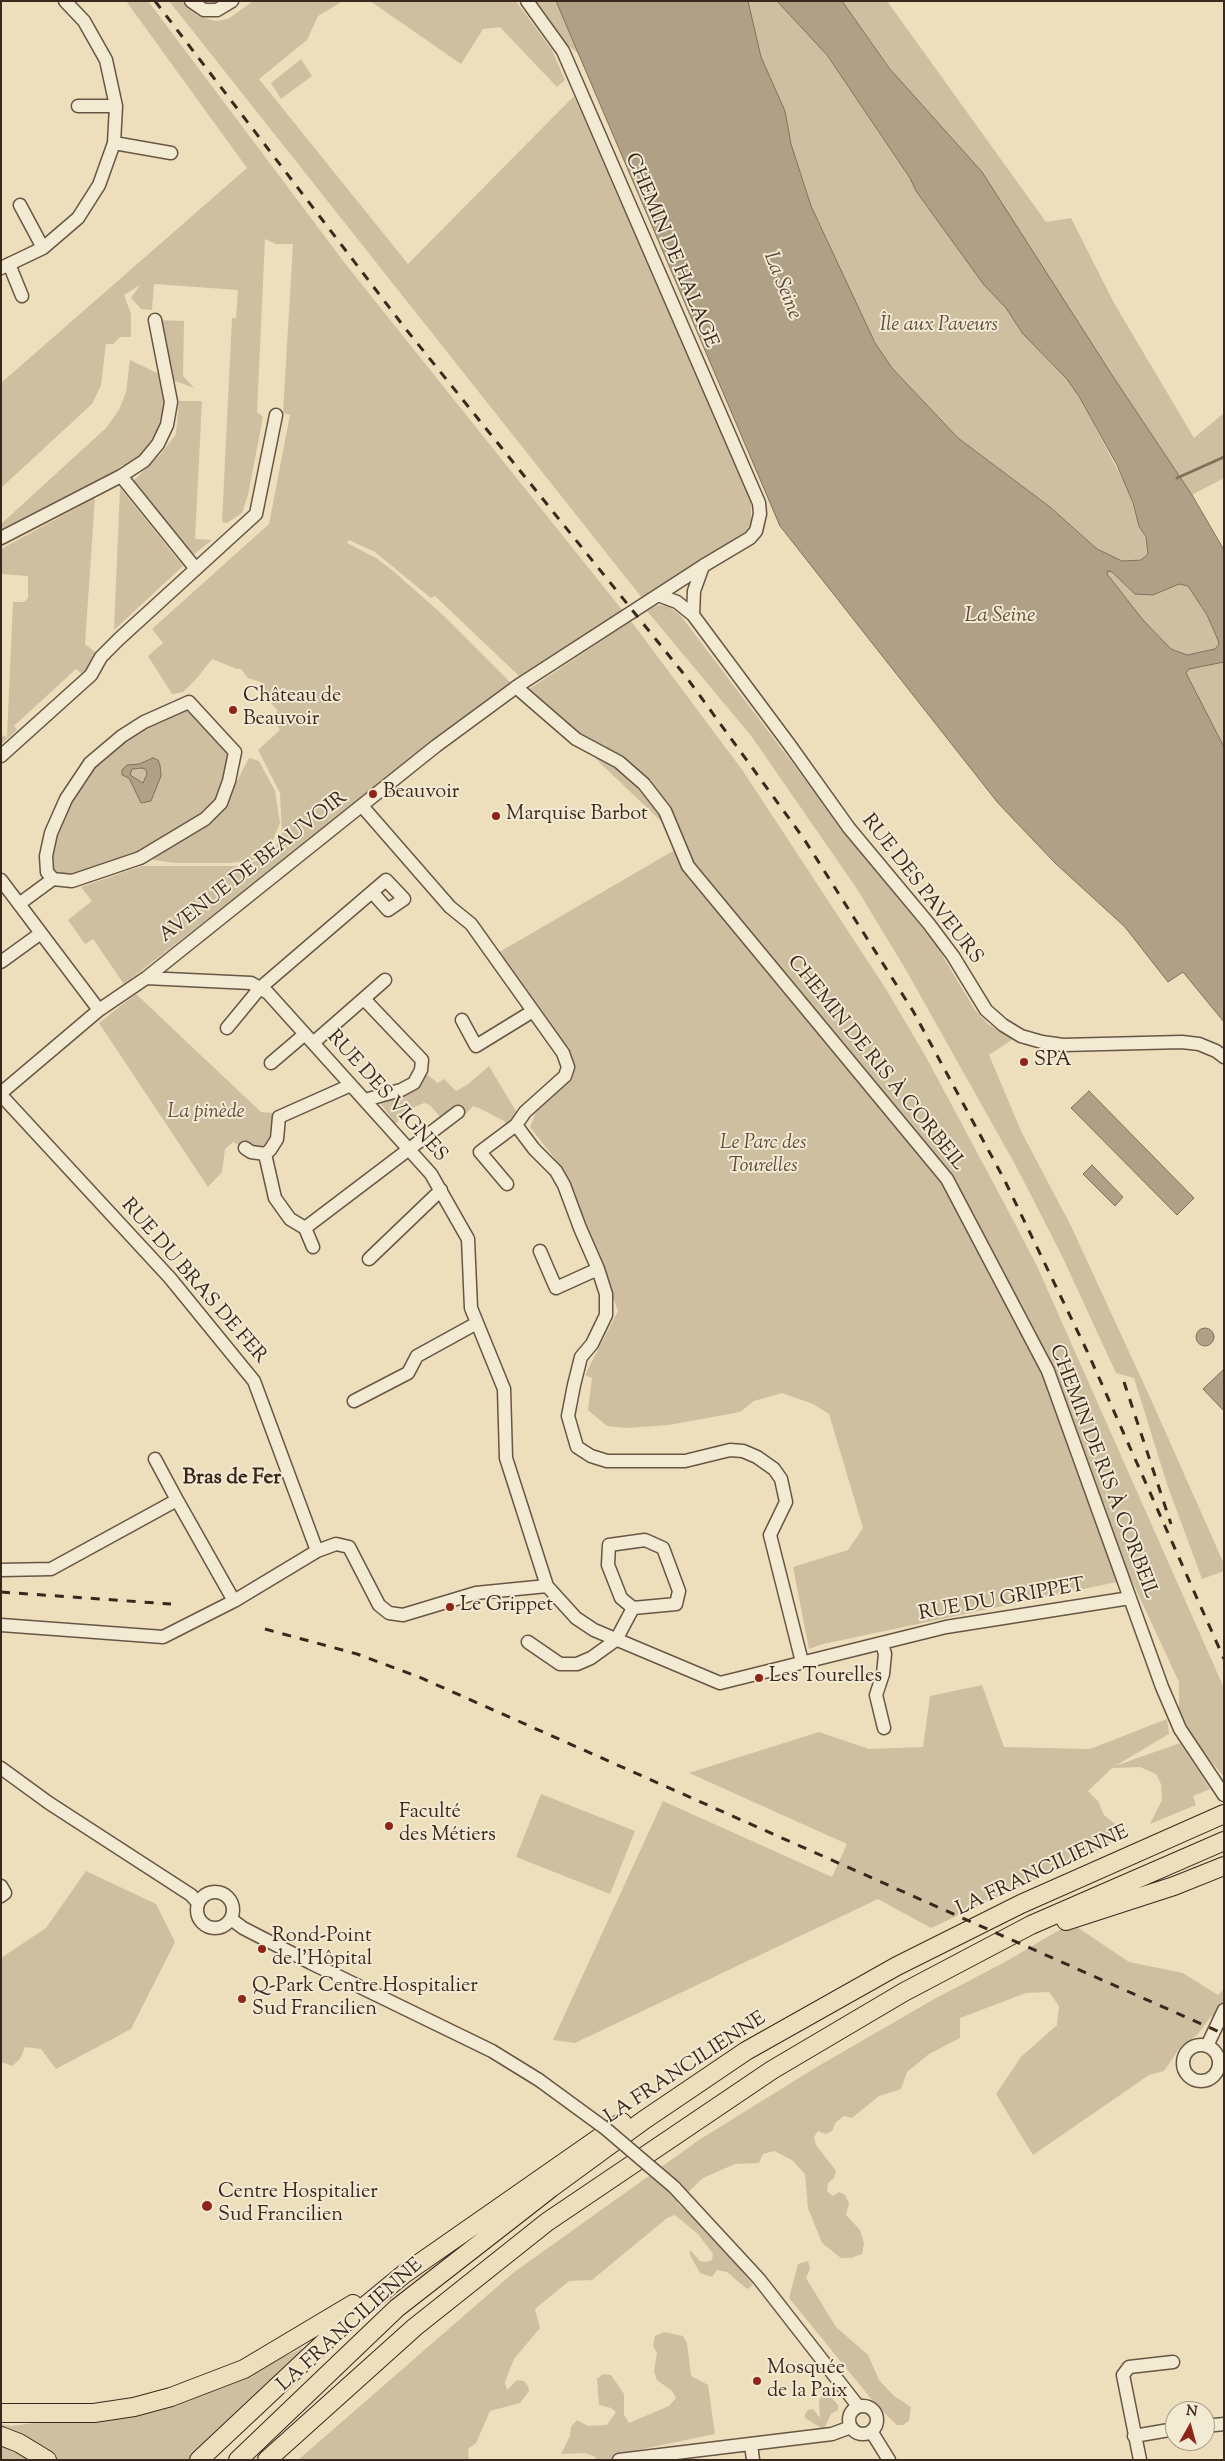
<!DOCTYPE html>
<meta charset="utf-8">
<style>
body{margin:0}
#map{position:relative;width:1225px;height:2461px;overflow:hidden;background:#eddebc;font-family:"Sorts Mill Goudy",serif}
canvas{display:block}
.frame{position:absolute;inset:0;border:2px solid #3b281d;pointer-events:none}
.north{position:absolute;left:1165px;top:2401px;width:50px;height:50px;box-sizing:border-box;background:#f3ead3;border:1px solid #a99c8a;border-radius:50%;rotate:7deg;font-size:14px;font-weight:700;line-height:20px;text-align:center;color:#3b281d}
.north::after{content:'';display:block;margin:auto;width:18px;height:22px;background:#8f2418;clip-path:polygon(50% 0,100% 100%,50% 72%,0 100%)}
</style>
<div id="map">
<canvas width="1225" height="2461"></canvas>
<div class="frame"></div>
<div class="north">N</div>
</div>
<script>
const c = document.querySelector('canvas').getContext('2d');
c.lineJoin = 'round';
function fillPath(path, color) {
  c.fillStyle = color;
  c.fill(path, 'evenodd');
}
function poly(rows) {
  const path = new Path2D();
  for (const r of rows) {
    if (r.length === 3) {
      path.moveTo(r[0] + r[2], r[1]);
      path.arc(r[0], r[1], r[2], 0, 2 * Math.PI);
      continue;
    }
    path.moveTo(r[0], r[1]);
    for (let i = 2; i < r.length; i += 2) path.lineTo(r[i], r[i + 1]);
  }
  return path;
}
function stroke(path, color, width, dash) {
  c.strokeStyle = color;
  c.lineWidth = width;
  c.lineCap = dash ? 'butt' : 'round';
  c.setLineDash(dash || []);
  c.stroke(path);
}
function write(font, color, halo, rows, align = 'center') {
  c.font = font + ' "Sorts Mill Goudy",serif';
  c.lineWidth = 4;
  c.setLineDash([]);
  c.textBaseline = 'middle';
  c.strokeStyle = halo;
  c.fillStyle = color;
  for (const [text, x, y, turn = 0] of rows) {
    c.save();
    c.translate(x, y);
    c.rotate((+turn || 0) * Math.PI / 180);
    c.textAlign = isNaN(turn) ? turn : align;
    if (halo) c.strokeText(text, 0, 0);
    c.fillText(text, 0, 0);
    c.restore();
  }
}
fillPath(poly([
 [126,1,148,1,347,266,623,611,519,676,435,596,431,598,375,552,349,540,347,543,376,558,392,570,444,616,511,683,124,984,93,939,85,944,68,920,92,901,81,887,142,866,243,866,271,855,282,835,280,793,258,750,280,730,271,717,278,711,266,698,266,691,261,682,248,678,241,669,237,669,212,659,197,678,183,692,172,694,148,656,163,643,152,629,269,524,290,415,283,413,293,244,276,244,265,239,257,412,263,417,248,495,242,513,227,523,222,522,232,318,236,318,238,290,154,284,152,310,141,309,131,298,140,285,124,295,131,314,131,337,120,337,113,344,106,344,101,385,92,404,1,488,1,383,247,168],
 [169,1,181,1,198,16,216,21,228,19,253,1,343,1,318,16,307,40,259,79,408,264,574,96,751,499,751,524,745,532,642,598],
 [370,1,516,1,552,50,565,80,557,87,500,27,483,29,461,64],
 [535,1,556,1,579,54,564,42],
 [748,1,777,1,821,47,910,178,916,191,984,285,1006,308,1023,334,1067,379,1080,398,1127,488,1138,522,1148,544,1148,554,1144,559,1122,561,1097,549,1050,507,958,438,892,368,875,343,811,206,791,144,785,111,761,57],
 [842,1,887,1,1046,222,1071,218,1114,303,1194,438,1224,413,1224,478,1192,495,1112,375],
 [301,59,312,76,281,99,271,83],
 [155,320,184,321,183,376,194,388,167,378,167,425,133,468,122,465,115,473,1,532,1,524,106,428,119,410,126,392,130,360,165,377],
 [179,401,202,401,195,539,212,540,188,559,129,485,160,455,176,434],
 [120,488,183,566,114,630],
 [95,498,85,644,101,657,82,674,76,669,14,726,17,730,1,744,1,735,7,737,13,602,24,602,28,598,28,576,1,574,1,549],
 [1108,570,1112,572,1135,594,1153,595,1179,584,1188,586,1207,616,1218,640,1219,644,1215,649,1187,655,1171,649,1143,620,1107,574],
 [658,605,668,606,681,616,856,847,936,945,975,1010,988,1024,1013,1039,989,1055,1022,1133,1071,1226,1153,1404,1224,1564,1224,1571,1202,1579,1167,1484,1134,1378,1116,1373,1062,1256,1017,1168,906,970,857,889,752,737,647,611],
 [631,621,743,771,886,989,926,1057,1003,1201,1037,1266,1224,1688,1224,1777,1200,1748,1179,1714,1179,1682,1131,1579,823,1644,809,1649,793,1567,848,1550,863,1528,829,1414,813,1404,782,1393,754,1401,740,1412,669,1425,627,1428,607,1426,588,1410,592,1378,585,1375,618,1311,565,1172,530,1127,539,1104,572,1075,496,954,685,844,599,762,576,733,525,692],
 [1224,662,1224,747,1186,673,1189,669],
 [172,711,189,711,230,757,221,803,167,842,58,881,46,856,51,833,90,763],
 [249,758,259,761,275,791,280,823,267,854,250,861,227,863,175,863,154,860,151,857,153,855,167,849,202,828,222,810],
 [136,994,261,1112,275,1113,274,1133,267,1149,245,1148,233,1142,225,1149,222,1172,208,1187,99,1023],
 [489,1066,517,1113,521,1117,510,1129,504,1121,479,1108,473,1106,462,1118,458,1112,449,1111,440,1117,430,1105,424,1103,399,1114,398,1122,395,1123,381,1104,382,1096,401,1090,421,1070,438,1083,444,1079,456,1091,467,1085],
 [982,1685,1004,1747,1090,1749,1167,1719,1169,1734,1115,1766,1180,1743,1210,1789,1193,1796,1196,1805,1150,1824,1162,1800,1161,1784,1156,1774,1140,1767,1112,1768,1088,1791,1098,1801,1104,1815,1126,1833,1104,1847,931,1928,878,1899,575,2043,553,2040,663,1801,832,1877,847,1844,689,1773,819,1732,869,1749,923,1747,930,1696],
 [541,1794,635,1831,610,1894,516,1857],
 [86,1871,156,1904,175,1942,131,2029,56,2069,41,2049,25,2047,20,2059,12,2066,1,2062,1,1958,46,1928],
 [1074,1925,1129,1962,1183,1973,1218,1995,1224,1989,1224,2021,1211,2016,1198,2034,1179,2049,1164,2071,1149,2075,1033,2155,996,2094,1021,2057,1057,2025,1059,2006,1049,1992,1026,1993,960,2018,960,2038,929,2054,907,2072,901,2089,879,2096,852,2118,844,2116,836,2122,832,2131,826,2134,818,2131,814,2137,816,2145,836,2171,834,2178,828,2183,827,2191,833,2196,839,2192,845,2195,849,2203,846,2215,860,2230,864,2244,862,2254,851,2258,841,2258,822,2243,808,2208,805,2174,792,2160,774,2151,763,2154,759,2163,735,2164,703,2178,677,2203,710,2232,753,2285,747,2289,727,2272,717,2270,712,2277,700,2273,690,2255,690,2250,700,2261,706,2262,712,2260,713,2254,698,2234,675,2215,667,2218,592,2280,569,2281,535,2309,540,2328,514,2359,505,2382,507,2390,517,2380,524,2381,528,2386,529,2391,520,2403,490,2411,476,2443,468,2449,469,2460,298,2460,513,2273,699,2140,815,2068,936,1998,1005,1962,1061,1929],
 [808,2261,810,2269,806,2278,836,2327,868,2355,879,2380,894,2396,911,2407,909,2421,903,2425,897,2425,877,2406,789,2298,798,2264],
 [664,2332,683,2336,687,2343,691,2376,708,2385,715,2434,628,2452,618,2460,594,2460,596,2457,585,2453,561,2454,570,2436,571,2427,577,2420,588,2426,607,2425,616,2412,611,2408,599,2405,597,2379,603,2374,611,2375,624,2394,624,2415,629,2423,669,2406,676,2398,672,2391,657,2380,654,2371,657,2353,653,2346,655,2336],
 [302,2348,303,2353,192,2460,1,2460,1,2424,11,2426,175,2406,221,2388],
 [825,2387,829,2390,828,2394,838,2405,838,2410,831,2414,825,2427,821,2428,805,2418,805,2414,808,2410,813,2409,820,2418,819,2401]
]), '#cfbfa1');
const water = poly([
 [556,1,748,1,761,57,785,111,791,144,811,206,875,343,892,368,958,438,1050,507,1097,549,1122,561,1141,560,1148,554,1146,537,1139,526,1133,503,1117,465,1080,398,1067,379,1023,334,1006,308,984,285,916,191,910,178,827,55,777,1,842,1,890,69,982,172,1112,375,1192,495,1224,550,1224,662,1189,669,1186,673,1224,747,1224,1022,1183,972,1168,982,1125,927,1055,863,998,803,780,526,556,1],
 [1108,571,1112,572,1135,594,1153,595,1179,584,1188,586,1207,615,1218,640,1219,644,1215,649,1187,655,1171,649,1143,620,1107,574,1108,571],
 [153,758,158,760,160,765,161,776,151,801,141,803,129,778,122,775,122,770,127,765,139,764,153,758],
 [142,768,146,770,147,774,143,783,130,775,132,769,142,768],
 [1089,1091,1194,1198,1177,1215,1071,1108,1089,1091],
 [1092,1165,1123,1197,1115,1206,1083,1174,1092,1165],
 [1205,1337,9],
 [1224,1369,1224,1411,1203,1389,1224,1369]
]);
fillPath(water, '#b0a086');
stroke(water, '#81705c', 1);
stroke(poly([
 [1177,478,1224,457]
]), '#81705c', 3);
const minor = poly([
 [191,1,204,10,217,10,232,1],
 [78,106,116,106],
 [114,143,171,153],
 [20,205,43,248],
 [9,264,22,296],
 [1,268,43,248,78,218,99,185,114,143,116,106,106,60,84,21,65,1],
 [121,476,196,569],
 [1,538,121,476,144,461,158,444,167,425,171,402,155,320],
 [658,595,677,602,693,615,789,744,849,828,929,924,953,956,986,1010,1003,1025,1021,1036,1042,1042,1063,1045,1182,1042,1199,1044,1216,1051,1224,1057],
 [693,615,694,591,703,566],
 [516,687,576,739,619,762,644,784,665,811,688,866,947,1179,1048,1371,1162,1687,1180,1729,1224,1795],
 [189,702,235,752,229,781,221,803,205,819,140,858,72,881,53,879,47,872,46,856,51,833,66,799,90,763,122,736,144,722,189,702],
 [1,756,91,675,101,657,119,639,256,514,276,415],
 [362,806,450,907,471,924,563,1053,568,1067,565,1076,525,1112,516,1125,534,1149,556,1171,564,1185,580,1228,598,1269,606,1294,606,1315,592,1344,581,1357,574,1385,568,1416,577,1447,591,1456,607,1461,685,1461,730,1450,743,1451,757,1457,774,1469,781,1479,786,1502,770,1535,802,1662],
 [1,880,99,1010],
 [19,904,53,879],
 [1,962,41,933],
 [146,978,251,983,268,993,431,1174,468,1239,471,1308,504,1389,506,1458,547,1586],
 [364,999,422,1060,421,1070,414,1083,401,1090,365,1100],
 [462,1020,476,1046,533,1011],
 [227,1028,260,988,386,880,404,899,388,910,372,892],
 [313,1043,385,980],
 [271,1063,305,1034],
 [1,1093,99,1010,146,978,436,746,519,685,703,566,750,538,756,531,760,514,759,503,563,51,527,1],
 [1,1095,170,1278,254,1381,317,1551],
 [245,1148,251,1152,265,1154],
 [507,1184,480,1152,516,1125],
 [305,1228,458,1112],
 [313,1247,305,1228,290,1219,275,1198,265,1154,270,1150,277,1139,279,1117,351,1085],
 [540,1251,556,1288,598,1269],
 [369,1259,441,1190],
 [354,1401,408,1373,417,1356,477,1323],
 [155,1459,177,1500],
 [1,1570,51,1569,177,1500,234,1601],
 [1,1625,163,1637,234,1601,317,1551,336,1544,349,1547,379,1605,389,1613,403,1615,476,1593,547,1586,576,1618,594,1630,720,1683,946,1627,1130,1598],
 [528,1642,560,1664,577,1664,591,1658,616,1640,633,1608,676,1604,679,1591,663,1548,645,1540,609,1545,608,1565,621,1598,633,1608],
 [882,1644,885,1654,883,1674,876,1695,884,1728],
 [1,1768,49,1803,191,1895,198,1903],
 [1,1886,5,1893,1,1896],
 [215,1910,18],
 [231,1919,243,1928,311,1963,492,2051,539,2080],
 [1201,2063,18],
 [1207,2046,1224,2010],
 [674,2187,759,2279,858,2406],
 [863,2420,14],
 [1205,2426,1224,2424],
 [871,2431,889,2460],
 [1134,2436,1175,2429],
 [751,2444,753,2460],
 [619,2460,832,2434,851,2427],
 [1140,2460,1123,2375,1129,2367,1173,2362]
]);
const highway = poly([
 [1066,1921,1174,1886,1224,1866],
 [1,2413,94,2413,134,2407,171,2397,244,2369,353,2304],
 [1,2436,19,2443,47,2460],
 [199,2460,348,2320,404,2274,622,2122],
 [238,2460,397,2308,551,2188,644,2120,746,2051,897,1966,1021,1904,1224,1814],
 [267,2460,415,2327,547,2222,772,2070,904,1992,1031,1925,1224,1841]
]);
stroke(minor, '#685645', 15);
stroke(highway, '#3b281d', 20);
stroke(minor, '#f3ead3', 12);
stroke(highway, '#eddebc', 18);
stroke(poly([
 [155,1,405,328,687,678,804,839,913,1011,1004,1179,1088,1353,1224,1659],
 [1124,1382,1171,1524],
 [1,1592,171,1604],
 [265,1629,357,1654,419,1677,1224,2034]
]), '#3b281d', 3, [9, 9]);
const minorBridge = poly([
 [539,2080,606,2129,674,2187]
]);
stroke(minorBridge, '#685645', 15, []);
stroke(minorBridge, '#f3ead3', 12);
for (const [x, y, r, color] of [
 [233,710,5,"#8f2418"],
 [373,794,5,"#8f2418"],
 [496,816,5,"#8f2418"],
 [1024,1062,5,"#8f2418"],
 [450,1607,5,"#8f2418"],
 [759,1678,5,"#8f2418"],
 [389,1826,5,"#8f2418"],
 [262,1949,5,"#8f2418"],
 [242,1999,5,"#8f2418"],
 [207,2206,6,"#8f2418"],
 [757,2381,5,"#8f2418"]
]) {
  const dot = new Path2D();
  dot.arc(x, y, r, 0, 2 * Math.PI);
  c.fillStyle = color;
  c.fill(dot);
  stroke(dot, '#f3ead3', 2);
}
write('20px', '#3b281d', '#f3ead3', [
 ["CHEMIN DE HALAGE",670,251,67],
 ["AVENUE DE BEAUVOIR",254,868,-38],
 ["RUE DES PAVEURS",921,890,52],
 ["CHEMIN DE RIS À CORBEIL",875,1064,51],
 ["RUE DES VIGNES",386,1097,48],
 ["RUE DU BRAS DE FER",193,1282,49],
 ["CHEMIN DE RIS À CORBEIL",1102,1472,69],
 ["RUE DU GRIPPET",1002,1601,-10],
 ["LA FRANCILIENNE",1043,1872,-25],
 ["LA FRANCILIENNE",686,2069,-33],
 ["LA FRANCILIENNE",351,2326,-42]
]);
write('italic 20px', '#604e3e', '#f3ead3', [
 ["Île aux Paveurs",939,327],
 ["La pinède",206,1114],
 ["Le Parc des",763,1145],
 ["Tourelles",763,1168]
]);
write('20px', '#3b281d', '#f3ead3', [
 ["Château de",243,698],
 ["Beauvoir",243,721],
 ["Beauvoir",383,794],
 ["Marquise Barbot",506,816],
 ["SPA",1034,1062],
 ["Le Grippet",460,1607],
 ["Les Tourelles",769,1678],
 ["Faculté",399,1814],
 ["des Métiers",399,1837],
 ["Rond-Point",272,1938],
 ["de l'Hôpital",272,1961],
 ["Q-Park Centre Hospitalier",252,1988],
 ["Sud Francilien",252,2011],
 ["Centre Hospitalier",218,2194],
 ["Sud Francilien",218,2217],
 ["Mosquée",767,2370],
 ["de la Paix",767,2393]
], 'left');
write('italic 21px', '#5e4c3c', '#f3ead3', [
 ["La Seine",781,286,68],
 ["La Seine",1000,617]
]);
write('bold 21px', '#3b281d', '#f3ead3', [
 ["Bras de Fer",232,1479]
]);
</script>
